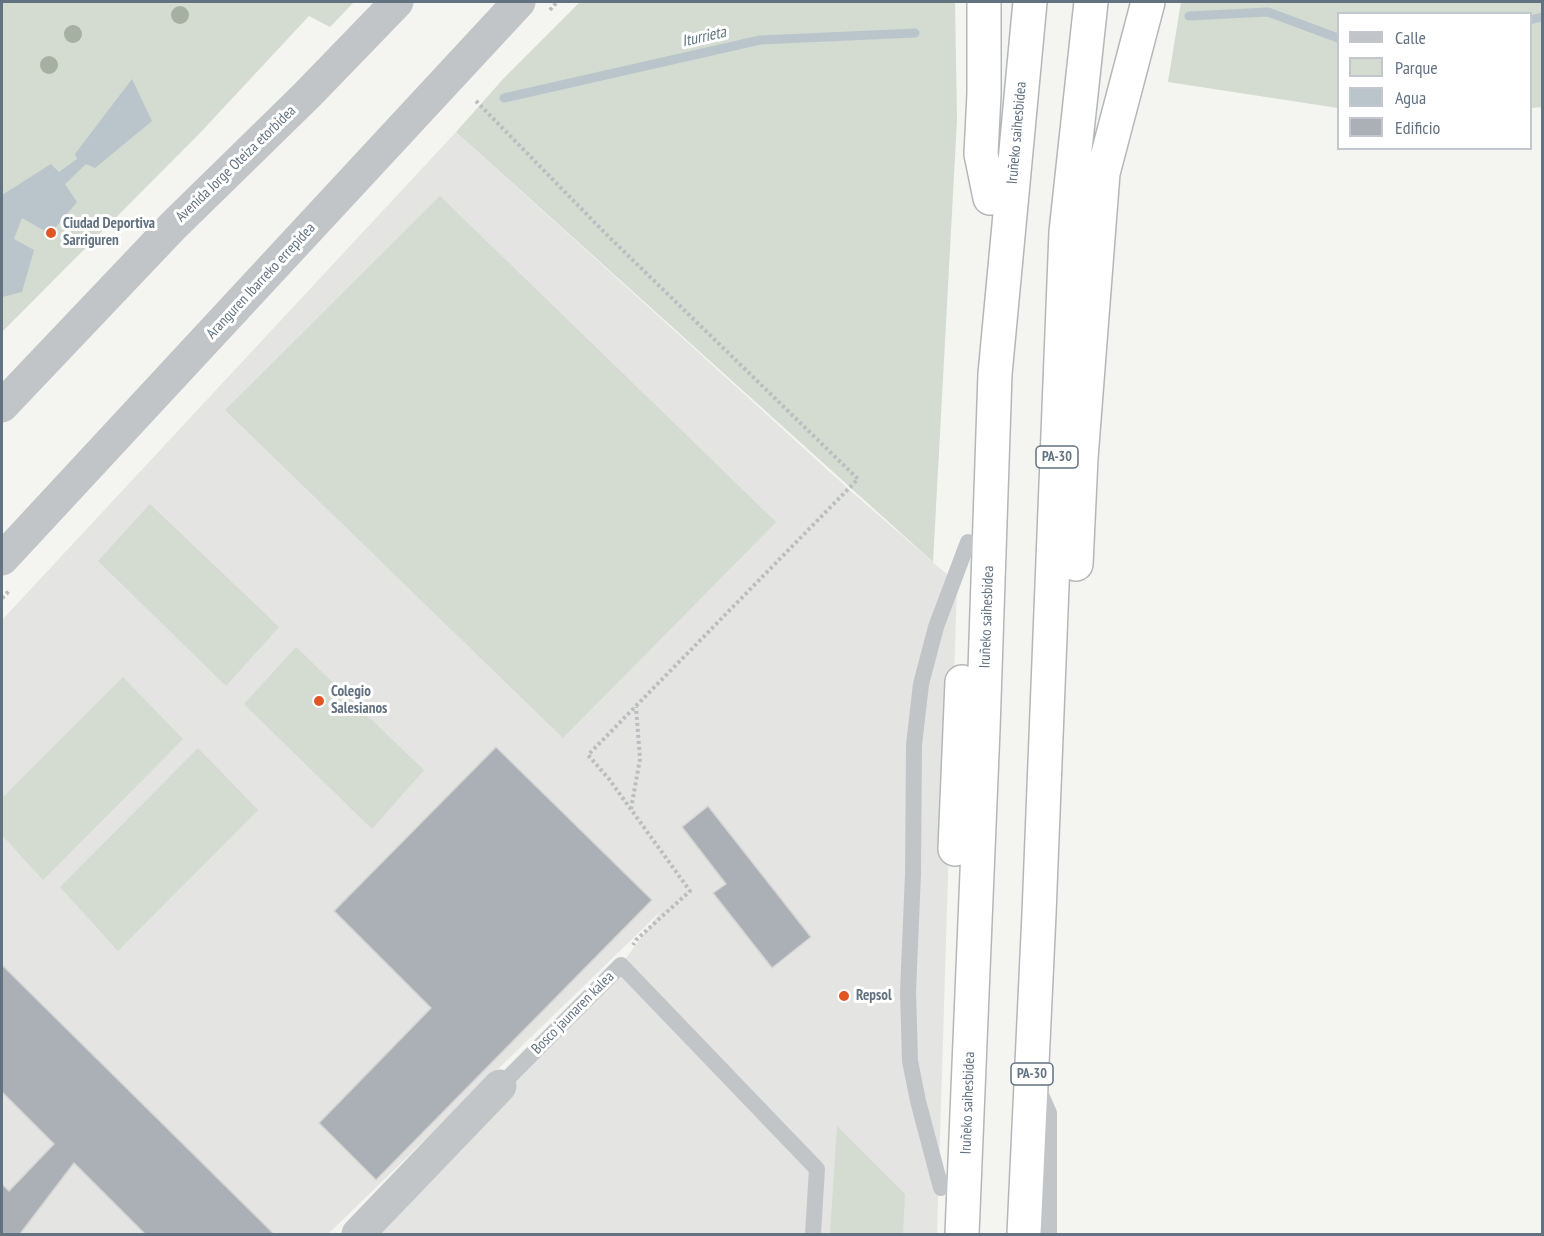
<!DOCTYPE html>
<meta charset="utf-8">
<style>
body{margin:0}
#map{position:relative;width:1544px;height:1236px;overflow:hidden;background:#f4f4f0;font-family:"PT Sans Narrow",sans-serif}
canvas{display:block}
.frame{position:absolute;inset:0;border:3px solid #637281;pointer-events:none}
.legend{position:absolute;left:1337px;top:12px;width:195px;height:138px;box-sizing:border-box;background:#fff;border:2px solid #c1c7cd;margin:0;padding:8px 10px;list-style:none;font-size:18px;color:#637281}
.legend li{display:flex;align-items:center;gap:12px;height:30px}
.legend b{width:30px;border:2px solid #c1c7cd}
</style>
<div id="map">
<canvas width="1544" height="1236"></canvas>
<div class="frame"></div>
<ul class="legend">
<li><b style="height:8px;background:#c1c5c8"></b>Calle</li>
<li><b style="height:16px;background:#d4dbd1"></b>Parque</li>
<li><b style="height:16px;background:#bac5cb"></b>Agua</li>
<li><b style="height:16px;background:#aab0b6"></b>Edificio</li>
</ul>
</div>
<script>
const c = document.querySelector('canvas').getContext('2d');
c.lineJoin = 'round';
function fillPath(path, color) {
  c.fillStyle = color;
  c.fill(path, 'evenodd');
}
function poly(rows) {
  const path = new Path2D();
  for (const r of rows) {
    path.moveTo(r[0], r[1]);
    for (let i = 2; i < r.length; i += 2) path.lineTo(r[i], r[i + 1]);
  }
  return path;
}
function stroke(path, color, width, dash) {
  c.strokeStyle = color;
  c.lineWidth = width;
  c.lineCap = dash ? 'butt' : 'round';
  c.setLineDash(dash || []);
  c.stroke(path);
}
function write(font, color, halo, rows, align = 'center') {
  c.font = font + ' "PT Sans Narrow",sans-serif';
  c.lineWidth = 6;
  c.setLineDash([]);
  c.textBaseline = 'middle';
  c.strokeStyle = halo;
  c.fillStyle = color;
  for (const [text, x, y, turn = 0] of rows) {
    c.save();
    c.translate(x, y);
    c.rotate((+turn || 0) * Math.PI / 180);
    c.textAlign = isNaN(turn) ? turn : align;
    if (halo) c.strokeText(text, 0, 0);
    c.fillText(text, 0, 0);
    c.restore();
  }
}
fillPath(poly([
 [456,132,853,493,957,583,937,1234,358,1234,621,965,661,911,328,1234,2,1234,2,620]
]), '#e4e5e3');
fillPath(poly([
 [2,2,354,2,330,27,309,16,199,134,2,332],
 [580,2,955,2,957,120,933,562,456,132,504,78],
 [1181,2,1542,2,1542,107,1531,108,1530,14,1338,14,1338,108,1168,82],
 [440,196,776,522,563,738,225,410],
 [150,504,279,627,226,686,98,561],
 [296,647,424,770,372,829,244,704],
 [123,677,183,739,43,880,2,835,2,798],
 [198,748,258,810,118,951,60,887],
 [837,1126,905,1194,903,1234,830,1234]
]), '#d4dbd1');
fillPath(poly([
 [132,79,152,121,95,168,86,164,65,184,77,202,50,234,22,218,14,239,34,250,22,292,2,297,2,213,3,205,2,204,2,195,51,164,59,172,77,159,75,154]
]), '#bac5cb');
stroke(poly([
 [1189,16,1268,12,1338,38],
 [1530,20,1542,17],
 [504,98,760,40,915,33]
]), '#bac5cb', 9);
const building = poly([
 [496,747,652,900,376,1180,319,1123,431,1008,334,911,496,747],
 [708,806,811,937,772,968,713,893,726,884,682,827,708,806],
 [2,965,274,1234,145,1234,74,1163,20,1234,2,1234,2,1184,9,1191,54,1144,2,1092,2,965]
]);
fillPath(building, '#aab0b6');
stroke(building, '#d5d5d3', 1.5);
const motorway = poly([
 [984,2,984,94,981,154,990,198],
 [1076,564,1081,458,1103,173,1148,2],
 [955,849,962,682],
 [962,1234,983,729,995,374,1030,2],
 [1024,1234,1039,914,1066,232,1091,2]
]);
stroke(motorway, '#b4b7ba', 36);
stroke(poly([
 [550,10,557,2],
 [476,101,608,236,858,479,588,755,609,779,690,891,636,940,633,945],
 [2,598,9,591],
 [631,809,640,759,636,707]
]), '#bbbdbf', 4, [3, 3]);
stroke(poly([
 [500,1086,621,965,817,1169,813,1234],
 [1038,1088,1049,1113,1049,1234],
 [941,1188,918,1101,910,1061,908,992,913,874,914,745,921,684,936,627,968,542]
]), '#c1c5c8', 16);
stroke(poly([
 [2,406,173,226,307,95,397,2],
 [358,1234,500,1086]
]), '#c1c5c8', 33);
stroke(poly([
 [2,559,519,2]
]), '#c1c5c8', 33);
stroke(motorway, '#fff', 33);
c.fillStyle = '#a6b0a2';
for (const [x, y] of [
 [180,15],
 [73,34],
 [49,65]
]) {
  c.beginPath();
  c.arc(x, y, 9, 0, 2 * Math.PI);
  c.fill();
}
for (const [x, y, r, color] of [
 [51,233,6,"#e15723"],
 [319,701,6,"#e15723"],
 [844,996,6,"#e15723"]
]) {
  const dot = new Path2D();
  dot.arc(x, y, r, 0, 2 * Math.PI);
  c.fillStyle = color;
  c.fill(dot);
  stroke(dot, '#fff', 2);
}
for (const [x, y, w] of [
 [1057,457,42],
 [1032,1074,42]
]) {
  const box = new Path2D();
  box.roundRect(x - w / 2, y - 11, w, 22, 4.5);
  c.fillStyle = '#fff';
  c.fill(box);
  stroke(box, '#637281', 1.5);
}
write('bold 14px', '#637281', null, [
 ["PA-30",1057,457],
 ["PA-30",1032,1074]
]);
write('15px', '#637281', '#fff', [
 ["Iruñeko saihesbidea",1017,133,-85],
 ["Avenida Jorge Oteiza etorbidea",236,164,-44],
 ["Aranguren Ibarreko errepidea",261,281,-47],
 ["Iruñeko saihesbidea",987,617,-88],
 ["Bosco jaunaren kalea",573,1013,-45],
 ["Iruñeko saihesbidea",968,1103,-88]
]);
write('bold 15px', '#637281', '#fff', [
 ["Ciudad Deportiva",63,224],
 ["Sarriguren",63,241],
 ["Colegio",331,692],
 ["Salesianos",331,709],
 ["Repsol",856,996]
], 'left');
write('italic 16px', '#5f757f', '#fff', [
 ["Iturrieta",704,37,-13]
]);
</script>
